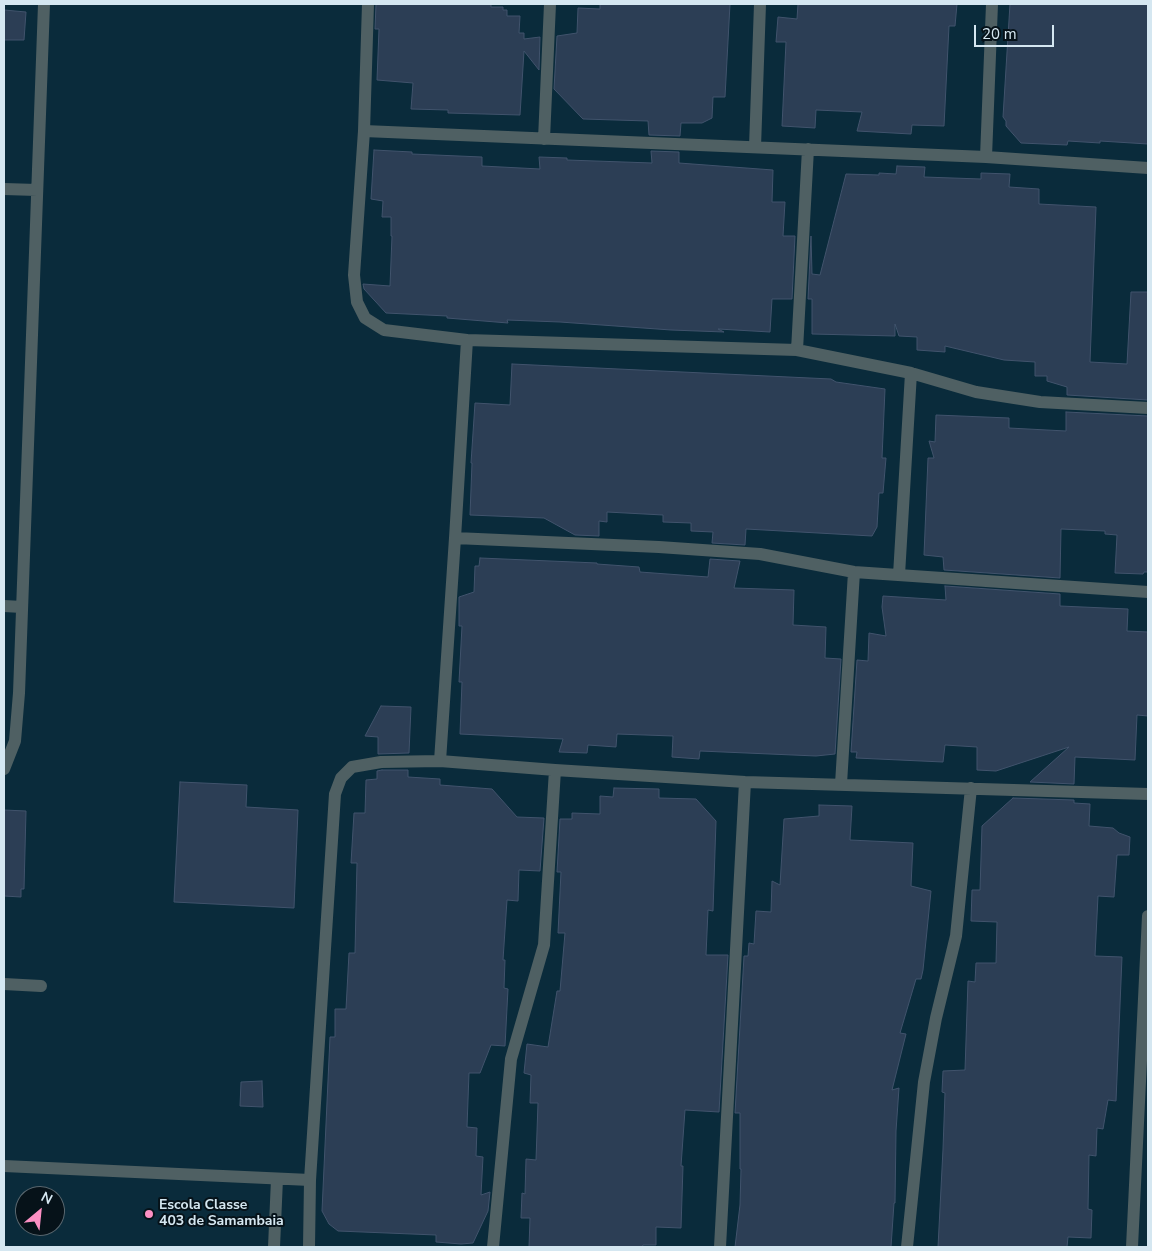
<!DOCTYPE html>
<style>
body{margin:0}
#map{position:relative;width:1152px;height:1251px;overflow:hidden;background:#0a2b3b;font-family:"Nunito Sans",sans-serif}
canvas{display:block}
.frame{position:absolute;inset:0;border:5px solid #d5e7f1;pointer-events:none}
.north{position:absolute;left:15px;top:1186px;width:50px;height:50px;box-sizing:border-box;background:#061219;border:1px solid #59676f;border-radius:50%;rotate:28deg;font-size:14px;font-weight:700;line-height:20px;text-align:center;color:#d5e7f1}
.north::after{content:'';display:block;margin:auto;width:18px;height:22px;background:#fc8fc3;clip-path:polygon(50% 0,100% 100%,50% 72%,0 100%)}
.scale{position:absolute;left:974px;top:25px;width:80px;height:22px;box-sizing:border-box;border:2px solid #d5e7f1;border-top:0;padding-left:6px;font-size:15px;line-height:18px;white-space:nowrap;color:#d5e7f1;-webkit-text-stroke:4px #061219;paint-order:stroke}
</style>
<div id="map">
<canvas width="1152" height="1251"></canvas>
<div class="frame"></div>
<div class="north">N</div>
<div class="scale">20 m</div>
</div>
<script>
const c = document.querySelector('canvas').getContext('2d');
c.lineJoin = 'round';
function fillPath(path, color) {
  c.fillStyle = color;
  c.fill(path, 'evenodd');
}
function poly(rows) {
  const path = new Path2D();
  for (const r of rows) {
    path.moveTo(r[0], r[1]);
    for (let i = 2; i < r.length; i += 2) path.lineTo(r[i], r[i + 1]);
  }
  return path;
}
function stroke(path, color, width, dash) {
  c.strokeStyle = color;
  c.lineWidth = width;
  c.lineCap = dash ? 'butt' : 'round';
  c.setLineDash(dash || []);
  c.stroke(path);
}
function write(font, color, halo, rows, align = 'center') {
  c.font = font + ' "Nunito Sans",sans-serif';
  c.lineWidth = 4;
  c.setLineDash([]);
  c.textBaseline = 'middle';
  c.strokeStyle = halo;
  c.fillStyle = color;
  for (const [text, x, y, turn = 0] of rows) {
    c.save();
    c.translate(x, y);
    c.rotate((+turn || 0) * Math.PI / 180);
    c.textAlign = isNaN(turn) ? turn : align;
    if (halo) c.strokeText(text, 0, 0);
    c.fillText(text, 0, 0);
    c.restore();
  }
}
const building = poly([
 [376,4,491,4,491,7,503,7,503,10,507,10,507,16,520,16,519,33,524,33,524,39,540,37,539,70,524,51,520,115,448,113,448,110,411,109,413,83,377,80,379,29,375,29,376,4],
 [600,4,730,4,725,97,713,97,712,118,702,123,681,123,680,136,649,135,648,121,583,119,554,89,557,36,577,33,578,8,600,9,600,4],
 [798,4,957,4,955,26,949,26,944,126,912,125,911,134,857,131,862,112,816,110,815,128,782,126,786,42,776,42,778,17,797,19,798,4],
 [1010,4,1148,4,1148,144,1100,141,1100,143,1068,141,1067,145,1021,143,1006,126,1006,121,1003,117,1010,4],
 [4,10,26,12,24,40,4,40,4,10],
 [374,150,412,152,412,154,482,157,482,166,540,169,539,157,567,158,567,160,652,163,651,151,679,152,679,163,773,170,772,202,785,202,783,236,795,236,792,299,772,299,770,332,718,329,724,332,671,330,560,322,507,320,508,323,447,318,447,316,386,313,364,289,363,284,390,286,392,236,391,236,391,217,382,217,383,201,371,199,374,150],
 [897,166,925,167,924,177,981,179,981,173,1010,174,1009,187,1039,189,1039,204,1096,207,1090,362,1127,364,1131,292,1148,292,1148,400,1067,395,1067,387,1047,381,1047,376,1035,376,1035,362,1004,360,945,346,945,352,917,350,917,337,899,336,895,324,895,336,812,334,812,299,808,299,811,236,812,274,820,275,846,174,879,175,879,173,896,174,897,166],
 [512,364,831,379,836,382,885,389,882,458,886,458,883,493,879,493,877,527,872,536,746,529,745,545,712,543,713,532,691,531,691,523,663,522,663,515,607,512,607,522,599,521,599,536,575,535,544,518,470,515,472,463,471,463,475,403,510,405,512,364],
 [1066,412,1148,416,1148,572,1144,572,1143,574,1115,573,1117,535,1105,534,1105,531,1061,529,1060,578,944,570,943,557,924,555,928,458,934,458,929,441,935,442,936,415,1009,418,1009,428,1066,431,1066,412],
 [480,558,597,563,597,564,639,567,640,572,708,577,710,559,740,561,734,588,794,590,793,625,826,627,825,658,841,659,835,754,816,756,700,751,699,759,672,757,673,736,617,734,616,747,588,745,587,753,559,752,563,739,460,734,462,682,459,682,462,626,459,626,459,597,474,592,475,566,479,566,480,558],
 [945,586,1060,594,1060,606,1128,609,1127,631,1148,632,1148,716,1137,715,1135,760,1075,757,1074,784,1030,782,1069,747,996,771,977,770,977,747,945,745,943,762,856,758,857,752,851,752,857,660,868,661,869,633,886,636,882,607,883,596,946,600,945,586],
 [381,706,411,707,409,753,378,754,378,737,365,736,381,706],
 [382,770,408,770,408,777,440,779,440,785,492,789,517,817,544,818,540,871,519,870,518,901,507,900,503,960,505,960,504,988,508,989,505,1046,491,1045,480,1073,469,1073,467,1127,477,1128,476,1156,483,1157,481,1195,490,1192,488,1211,473,1243,461,1244,436,1242,436,1235,338,1231,329,1224,322,1211,330,1037,335,1037,335,1009,346,1009,349,953,355,953,357,863,351,863,354,813,365,813,366,780,377,779,377,771,382,770],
 [180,782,247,785,246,807,298,810,294,908,174,902,180,782],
 [614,788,659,789,659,798,696,799,716,821,713,911,708,910,706,955,728,955,719,1112,685,1110,681,1166,683,1166,681,1228,656,1227,656,1245,643,1245,642,1247,529,1247,530,1218,521,1218,522,1193,525,1194,526,1159,536,1160,538,1103,530,1103,531,1075,524,1073,527,1044,548,1047,557,991,560,991,565,933,558,933,561,872,557,872,560,819,572,819,572,813,600,814,600,796,613,797,614,788],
 [1013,798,1074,800,1074,803,1090,804,1089,826,1113,828,1119,833,1130,837,1129,855,1117,855,1114,897,1098,896,1095,956,1122,957,1116,1101,1108,1100,1103,1129,1097,1128,1096,1156,1089,1155,1088,1209,1092,1210,1091,1238,1068,1237,1067,1247,938,1247,943,1149,945,1093,942,1092,943,1071,965,1070,968,981,975,982,976,963,996,963,997,922,971,921,972,890,980,890,982,826,1013,798],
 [819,805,852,806,850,840,913,843,911,886,931,891,923,970,921,979,916,979,900,1033,906,1034,892,1090,899,1088,896,1131,895,1203,894,1203,891,1247,735,1247,740,1205,741,1169,740,1169,740,1113,735,1113,744,956,748,956,749,943,754,944,756,911,771,912,772,881,780,885,784,819,819,816,819,805],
 [4,810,26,811,24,889,21,889,21,897,4,896,4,810],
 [262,1081,263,1107,240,1106,241,1082,262,1081]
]);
fillPath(building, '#2c3e55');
stroke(building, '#41536c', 1);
stroke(poly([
 [368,4,364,131,354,275,357,302,365,318,384,330,467,340,455,538],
 [364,131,986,157,1148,168],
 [544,139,550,4],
 [755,147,760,4],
 [986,157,992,4],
 [4,189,37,190],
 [467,340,797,350,911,373,976,392,1040,402,1148,408],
 [797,350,808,149],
 [899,575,911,373],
 [4,606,22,607],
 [440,761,455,538,659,547,760,554,854,572,1148,592],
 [4,769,15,741,19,693,44,4],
 [841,784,854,572],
 [4,984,41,986],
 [4,1166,310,1180],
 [274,1247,277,1179],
 [309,1247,310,1180,335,794,341,778,352,767,381,762,440,761,555,770,745,782,1148,794],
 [493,1247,511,1059,544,945,555,770],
 [720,1247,745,782],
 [907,1247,924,1082,936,1018,956,936,971,788],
 [1132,1247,1148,916]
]), '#4f6063', 12);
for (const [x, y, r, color] of [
 [149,1214,5,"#fc8fc3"]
]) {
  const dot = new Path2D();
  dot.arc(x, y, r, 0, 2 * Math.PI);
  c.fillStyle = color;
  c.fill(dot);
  stroke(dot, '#061219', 2);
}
write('bold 14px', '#d5e7f1', '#061219', [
 ["Escola Classe",159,1206],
 ["403 de Samambaia",159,1222]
], 'left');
</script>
